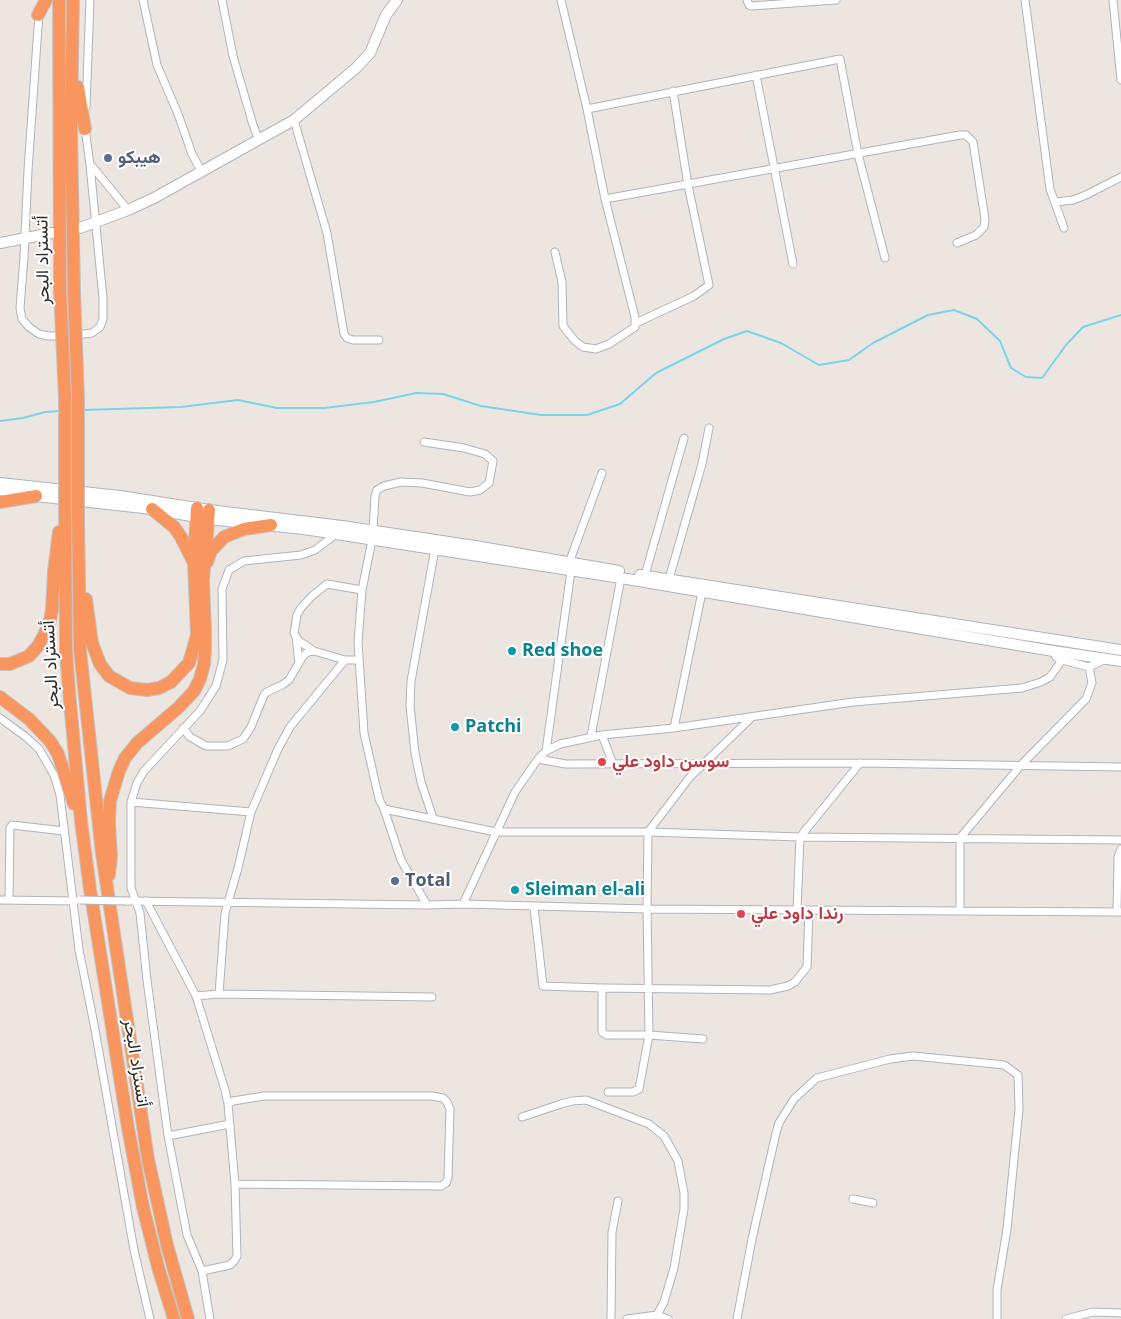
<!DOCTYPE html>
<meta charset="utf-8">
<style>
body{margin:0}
canvas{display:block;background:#ede6e0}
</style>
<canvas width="1121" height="1319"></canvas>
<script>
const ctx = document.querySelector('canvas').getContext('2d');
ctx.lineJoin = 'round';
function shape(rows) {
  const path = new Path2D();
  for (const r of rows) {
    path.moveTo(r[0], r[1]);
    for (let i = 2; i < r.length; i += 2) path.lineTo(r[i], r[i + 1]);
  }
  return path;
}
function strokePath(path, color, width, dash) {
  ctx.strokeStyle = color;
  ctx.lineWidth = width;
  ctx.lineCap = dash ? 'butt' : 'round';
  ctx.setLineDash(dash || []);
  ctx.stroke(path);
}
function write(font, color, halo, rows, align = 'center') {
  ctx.font = font + ' "Open Sans",Vazirmatn,sans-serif';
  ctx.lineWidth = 4;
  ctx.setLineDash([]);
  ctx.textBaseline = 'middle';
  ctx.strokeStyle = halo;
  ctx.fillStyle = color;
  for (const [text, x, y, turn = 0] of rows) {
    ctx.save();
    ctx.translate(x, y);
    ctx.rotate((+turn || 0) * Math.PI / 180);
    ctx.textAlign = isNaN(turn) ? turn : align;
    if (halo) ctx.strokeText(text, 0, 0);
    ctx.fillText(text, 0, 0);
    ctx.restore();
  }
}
strokePath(shape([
 [82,410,181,407,238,400,277,408,324,408,374,402,416,393,443,394,481,406,541,415,587,415,620,404,656,373,724,339,747,331,781,343,819,365,849,360,873,343,928,315,954,310,977,319,1000,341,1011,368,1026,377,1042,378,1066,345,1083,327,1121,315],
 [0,421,23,418,45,412,60,411]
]), '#77d5eb', 2);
const street = shape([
 [143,0,157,65,178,114,192,154,201,171],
 [222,0,233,56,253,125,259,140],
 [747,0,749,5,751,6,836,0],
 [1025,0,1050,189,1064,228],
 [1113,0,1121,80],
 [39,13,28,170,24,257,20,308,22,319,29,327,39,334,48,336,67,336,92,333,100,327,103,319,103,298,90,165,85,128],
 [756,75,793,264],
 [86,107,90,0],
 [587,109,840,59,858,154,885,258],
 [294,120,327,233,344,334,347,338,353,340,379,340],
 [91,165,128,210],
 [605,199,960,135,966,135,973,142,985,219,984,227,976,235,957,243],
 [1056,202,1073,200,1086,195,1121,177],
 [555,252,562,282,563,326,575,341,583,347,596,349,609,344,635,327,635,317,605,199,587,109,561,0],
 [636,323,694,296,709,285,688,185,673,91],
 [373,530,375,496,377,490,384,486,401,482,422,483,470,492,480,490,489,483,493,461,485,454,464,448,424,442],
 [372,540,362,590,358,642,364,733,379,799,384,809,401,860,427,905],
 [569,563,602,473],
 [645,575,684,438],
 [669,579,702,464,709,428],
 [296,637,299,663],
 [1053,651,1056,657,1062,660,1089,667,1106,659],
 [345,660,314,651,299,641,294,633,297,615,301,608,312,596,327,584,362,590],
 [0,718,26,737,39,749,54,775,60,795,79,950,94,1024,134,1250,150,1319],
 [183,728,190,737,206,746,228,746,243,739,251,727,264,695,267,692,282,685,289,680,303,656,308,652,314,651],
 [674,728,702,592],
 [602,735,613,764],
 [591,736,621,578],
 [546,751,571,571],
 [538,759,566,764,860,763,1121,767],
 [131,802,251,812],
 [384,809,496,832,648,832,800,837,1121,840],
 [433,818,421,782,415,753,410,706,411,681,435,549],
 [0,900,75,901],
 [9,900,10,828,12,825,64,831],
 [126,901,427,905,463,904,647,909,1121,912],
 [146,901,196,996,225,1090,228,1104,235,1184,237,1256,235,1260,230,1265,202,1271],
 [463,904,515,792,538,759,546,751,560,744,602,735,674,728,853,702,1022,688,1041,682,1050,677,1062,660],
 [534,907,543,986,602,988,770,990,788,986,795,982,807,967,809,910],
 [797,910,800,837,860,763],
 [960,911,960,838,1021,765,1086,699,1092,683,1089,667],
 [1117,912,1118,857,1121,849],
 [602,988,602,1032,606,1035,649,1035,647,909,648,832,690,777,751,718],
 [219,994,432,997],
 [196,996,219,994,225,913,238,868,251,812,278,749,290,727,345,660,359,660],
 [608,1092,633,1092,639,1089,649,1035,703,1039],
 [228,1104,233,1101,264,1096,432,1096,443,1098,447,1102,450,1109,448,1178,446,1183,441,1186,235,1184],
 [522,1117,561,1104,572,1101,586,1100,649,1124,664,1136,678,1161,684,1193,684,1209,674,1268,664,1302,657,1315],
 [168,1136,230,1124],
 [853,1199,873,1203],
 [210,1319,202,1271,187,1235,168,1136,147,980,140,913,131,888,131,802,137,783,144,771,200,711,216,686,223,660,222,589,229,570,244,561,301,555,315,550,336,534],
 [611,1319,612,1232,618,1201],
 [627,1319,657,1315,668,1319],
 [737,1319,752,1239,776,1133,779,1123,794,1099,817,1078,890,1059,913,1056,995,1064,1004,1065,1018,1075,1019,1109,1007,1229,997,1290,997,1319],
 [1066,1319,1093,1312,1121,1313]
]);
const secondary = shape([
 [80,228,128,210,154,198,294,120,356,68,370,53,386,15,397,0],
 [0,243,52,233],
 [0,483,120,496,209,510,342,526,475,546,619,571],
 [0,490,36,496,152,509,208,519,304,529,621,578,1053,651,1121,661],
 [640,575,1121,650]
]);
const highway = shape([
 [59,0,60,290],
 [73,0,71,128,74,291],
 [38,15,46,0],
 [78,87,85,129],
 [0,502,36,496],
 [65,509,66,651,69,691,81,821,90,889,128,1128,143,1207,158,1267,174,1319],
 [152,509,174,527,181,537,193,561],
 [78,513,80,650,102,854,148,1159,167,1245,188,1319],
 [207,562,211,551,224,537,244,529,271,525],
 [86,599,92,643,100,664,109,676,130,688,147,690,159,688,171,682,189,663,197,635,194,563,197,508],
 [0,664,10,664,29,656,38,646,44,635,49,625,52,610,54,571,59,532],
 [0,697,29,719,50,741,58,754,74,804],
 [109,875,111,857,109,822,110,801,119,771,125,758,137,743,178,708,194,691,200,679,204,664,205,651,205,629,203,580,209,510]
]);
strokePath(street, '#b0b3bc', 9);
strokePath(secondary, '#b0b3bc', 12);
strokePath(highway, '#c4c4c4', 14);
strokePath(street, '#fff', 7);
strokePath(secondary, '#fff', 10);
strokePath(highway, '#f9965f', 12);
const streetBridge = shape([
 [80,900,126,901]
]);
const highwayBridge = shape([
 [60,290,65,399,65,509],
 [74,291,78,399,78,513]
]);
strokePath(streetBridge, '#b0b3bc', 9, []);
strokePath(highwayBridge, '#c4c4c4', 14, []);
strokePath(streetBridge, '#fff', 7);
strokePath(highwayBridge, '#f9965f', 12);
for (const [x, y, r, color] of [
 [108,158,5,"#5c6f8a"],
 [512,651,5,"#0f9aa8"],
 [455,727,5,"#0f9aa8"],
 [602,762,5,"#e0444e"],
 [395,881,5,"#5c6f8a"],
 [515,890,5,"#0f9aa8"],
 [741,914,5,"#e0444e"]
]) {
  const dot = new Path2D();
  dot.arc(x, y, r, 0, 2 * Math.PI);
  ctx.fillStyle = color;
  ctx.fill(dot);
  strokePath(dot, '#fff', 2);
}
write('bold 18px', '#4e5e75', '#fff', [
 ["هيبكو",118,158],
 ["Total",405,881]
], 'left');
write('18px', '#2c2c2c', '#fff', [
 ["أتستراد البحر",43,260,-91],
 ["أتستراد البحر",51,665,-93],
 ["أتستراد البحر",136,1063,81]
]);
write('bold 18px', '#0d838f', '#fff', [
 ["Red shoe",522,651],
 ["Patchi",465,727],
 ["Sleiman el-ali",525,890]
], 'left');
write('bold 18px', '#be3a42', '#fff', [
 ["سوسن داود علي",612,762],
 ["رندا داود علي",751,914]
], 'left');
</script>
